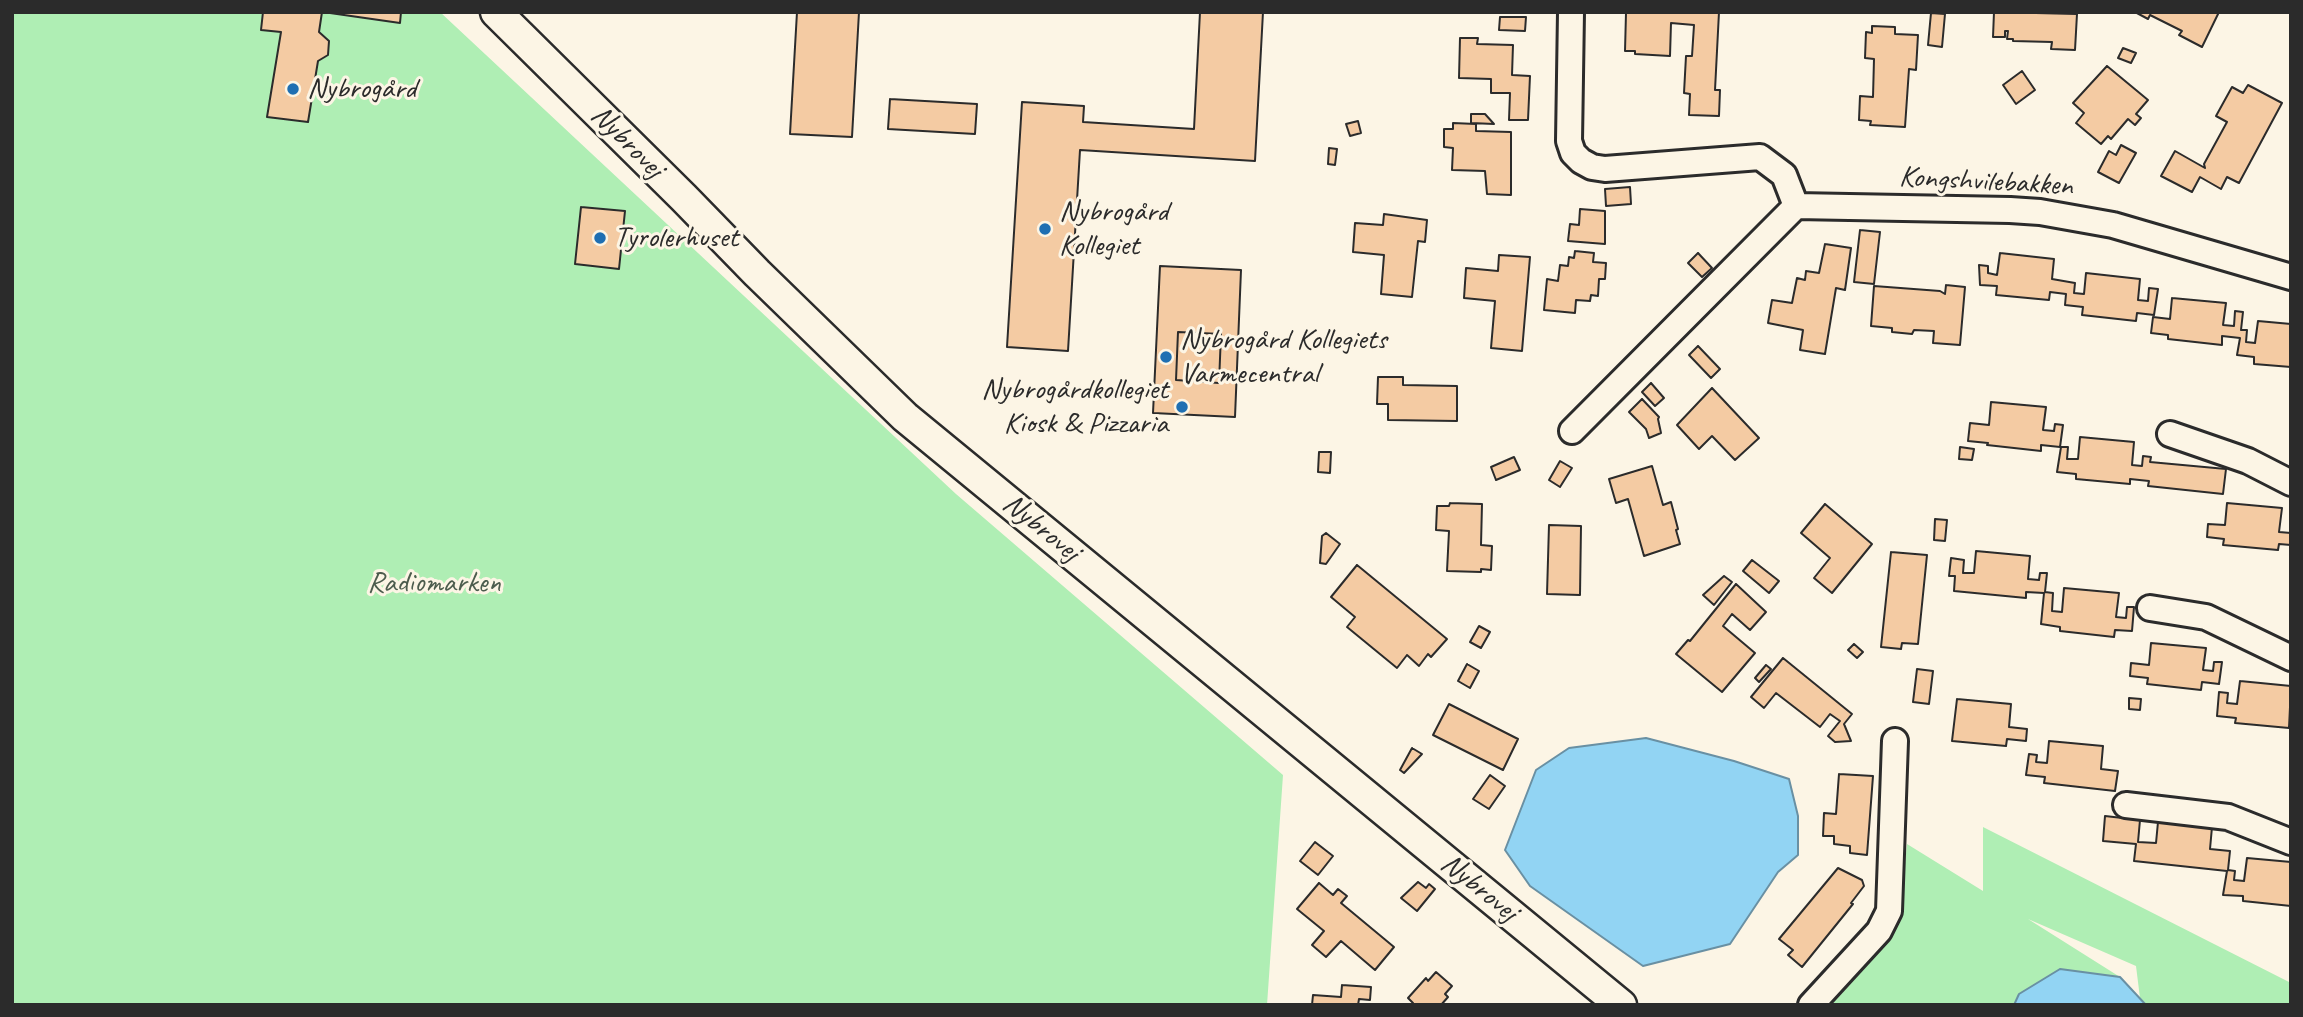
<!DOCTYPE html>
<meta charset="utf-8">
<style>
body{margin:0}
#map{position:relative;width:2303px;height:1017px;overflow:hidden;background:#fcf5e5;font-family:Caveat,sans-serif}
canvas{display:block}
.frame{position:absolute;inset:0;border:14px solid #2b2b2b;pointer-events:none}
</style>
<div id="map">
<canvas width="2303" height="1017"></canvas>
<div class="frame"></div>
</div>
<script>
const ctx = document.querySelector('canvas').getContext('2d');
ctx.lineJoin = 'round';
function fillPath(path, color) {
  ctx.fillStyle = color;
  ctx.fill(path, 'evenodd');
}
function shape(rows) {
  const path = new Path2D();
  for (const r of rows) {
    path.moveTo(r[0], r[1]);
    for (let i = 2; i < r.length; i += 2) path.lineTo(r[i], r[i + 1]);
  }
  return path;
}
function strokePath(path, color, width, dash) {
  ctx.strokeStyle = color;
  ctx.lineWidth = width;
  ctx.lineCap = dash ? 'butt' : 'round';
  ctx.setLineDash(dash || []);
  ctx.stroke(path);
}
function write(font, color, halo, rows, align = 'center') {
  ctx.font = font + ' Caveat,sans-serif';
  ctx.lineWidth = 6;
  ctx.setLineDash([]);
  ctx.textBaseline = 'middle';
  ctx.strokeStyle = halo;
  ctx.fillStyle = color;
  for (const [text, x, y, turn = 0] of rows) {
    ctx.save();
    ctx.translate(x, y);
    ctx.rotate((+turn || 0) * Math.PI / 180);
    ctx.textAlign = isNaN(turn) ? turn : align;
    if (halo) ctx.strokeText(text, 0, 0);
    ctx.fillText(text, 0, 0);
    ctx.restore();
  }
}
fillPath(shape([
 [12,12,440,12,956,494,1283,775,1267,1005,12,1005],
 [1983,827,2291,983,2291,1005,1831,1005,1892,937,1901,903,1907,844,1983,891],
 [2028,919,2136,966,2140,998,2120,977]
]), '#afeeb4');
const water = shape([
 [1646,738,1734,761,1789,779,1798,816,1798,855,1778,872,1730,944,1643,966,1530,886,1505,850,1536,770,1569,748,1646,738],
 [2060,969,2120,977,2146,1005,2014,1005,2019,994,2060,969]
]);
fillPath(water, '#92d4f3');
strokePath(water, '#6990a3', 2);
const building = shape([
 [263,12,322,12,319,32,329,41,328,55,318,61,308,122,267,117,281,32,261,30,263,12],
 [323,12,401,12,400,23,323,12],
 [797,12,859,12,852,137,790,134,797,12],
 [1200,12,1263,12,1255,161,1080,150,1068,351,1007,347,1022,102,1084,106,1083,122,1194,129,1200,12],
 [1637,12,1719,12,1715,90,1720,90,1719,116,1689,115,1690,94,1684,93,1686,56,1692,56,1694,25,1671,23,1670,56,1635,54,1635,51,1625,51,1626,13,1637,12],
 [1994,12,2077,14,2075,50,2051,49,2052,42,2013,41,2013,39,2007,39,2008,31,2005,31,2005,37,1993,37,1994,12],
 [2135,12,2219,12,2202,47,2179,35,2182,31,2150,15,2148,19,2135,12],
 [1931,13,1945,14,1942,47,1928,45,1931,13],
 [1500,17,1526,17,1525,31,1499,30,1500,17],
 [1872,26,1895,27,1895,34,1918,35,1916,70,1909,69,1905,127,1870,125,1871,121,1859,120,1860,96,1873,97,1874,59,1865,58,1866,32,1872,33,1872,26],
 [1460,38,1478,38,1477,44,1513,45,1512,75,1530,76,1528,120,1509,120,1510,93,1491,93,1491,79,1459,78,1460,38],
 [2123,48,2136,53,2131,63,2118,58,2123,48],
 [2107,66,2148,100,2136,114,2141,118,2135,125,2128,119,2111,139,2108,136,2101,144,2076,123,2084,113,2073,103,2107,66],
 [2022,71,2035,90,2016,104,2003,85,2022,71],
 [2248,85,2282,103,2239,183,2227,177,2221,189,2200,177,2192,192,2161,176,2175,151,2205,168,2204,164,2227,122,2216,116,2232,87,2243,93,2248,85],
 [890,99,977,104,975,134,888,129,890,99],
 [1471,114,1485,114,1494,124,1471,123,1471,114],
 [1358,121,1361,133,1350,136,1346,124,1358,121],
 [1453,123,1476,124,1476,131,1511,132,1511,195,1487,194,1485,171,1452,170,1453,148,1444,147,1444,129,1453,129,1453,123],
 [2121,145,2136,153,2119,183,2098,172,2109,151,2116,155,2121,145],
 [1329,148,1337,149,1335,165,1328,164,1329,148],
 [1630,187,1631,204,1606,206,1605,189,1630,187],
 [581,207,625,211,619,269,575,264,581,207],
 [1580,209,1605,211,1605,244,1568,241,1570,224,1579,225,1580,209],
 [1384,214,1427,220,1425,242,1418,241,1412,297,1381,294,1384,255,1353,252,1355,223,1383,225,1384,214],
 [1860,230,1880,232,1874,284,1854,282,1860,230],
 [1825,244,1851,248,1845,290,1836,288,1825,354,1800,350,1803,330,1768,323,1772,300,1792,303,1797,278,1805,280,1806,271,1819,273,1825,244],
 [1575,251,1594,253,1593,262,1606,263,1605,279,1599,279,1598,296,1591,295,1590,301,1576,300,1575,313,1544,310,1547,279,1558,281,1560,265,1568,266,1569,257,1574,258,1575,251],
 [1698,253,1712,268,1702,277,1688,263,1698,253],
 [2000,253,2054,259,2052,279,2075,283,2074,293,2084,294,2086,273,2140,279,2138,300,2148,301,2149,288,2158,289,2154,315,2137,313,2136,321,2082,315,2083,307,2065,305,2066,294,2050,292,2049,300,1996,295,1997,286,1980,285,1979,265,1988,266,1988,273,1997,275,2000,253],
 [1499,255,1530,257,1522,351,1491,348,1495,301,1464,298,1466,268,1498,271,1499,255],
 [1160,266,1241,270,1235,417,1153,413,1160,266],
 [1178,332,1221,334,1219,383,1176,380,1178,332],
 [1946,285,1965,287,1960,345,1933,343,1934,331,1914,330,1912,334,1892,332,1892,328,1871,326,1874,286,1940,291,1945,294,1946,285],
 [2172,298,2226,303,2223,325,2234,326,2235,311,2243,312,2241,330,2247,330,2246,342,2255,343,2258,321,2291,324,2291,367,2254,364,2254,357,2237,355,2240,338,2222,336,2222,345,2168,339,2168,335,2151,333,2153,317,2170,319,2172,298],
 [1178,332,1221,334,1219,383,1176,380,1178,332],
 [1698,346,1720,369,1711,378,1689,355,1698,346],
 [1378,377,1403,377,1403,385,1457,386,1457,421,1388,420,1388,404,1377,404,1378,377],
 [1651,383,1664,398,1655,406,1642,392,1651,383],
 [1712,388,1759,438,1735,460,1712,436,1699,449,1677,425,1712,388],
 [1642,399,1659,417,1658,419,1661,433,1649,438,1646,429,1629,412,1642,399],
 [1991,402,2046,407,2043,430,2054,431,2055,424,2063,425,2060,447,2041,445,2041,451,1987,445,1988,443,1968,441,1970,423,1989,425,1991,402],
 [2080,437,2134,442,2132,465,2142,466,2143,456,2151,457,2150,462,2226,469,2223,494,2148,486,2149,481,2130,479,2130,484,2076,479,2076,474,2057,472,2061,447,2068,447,2067,459,2078,459,2080,437],
 [1960,447,1974,449,1972,460,1959,459,1960,447],
 [1319,452,1331,452,1330,473,1318,472,1319,452],
 [1514,457,1520,470,1496,480,1491,467,1514,457],
 [1560,461,1572,468,1560,487,1549,480,1560,461],
 [1652,466,1663,505,1671,502,1678,529,1676,530,1680,544,1644,556,1628,499,1616,503,1609,479,1652,466],
 [1450,503,1482,504,1481,545,1492,546,1491,570,1481,569,1481,572,1447,571,1449,531,1436,530,1437,506,1449,506,1450,503],
 [2227,503,2282,508,2279,532,2291,533,2291,545,2279,544,2278,550,2223,545,2224,539,2207,537,2208,524,2225,525,2227,503],
 [1825,504,1872,544,1832,593,1814,578,1830,558,1801,533,1825,504],
 [1935,519,1947,520,1945,541,1934,540,1935,519],
 [1549,525,1581,526,1580,595,1547,594,1549,525],
 [1326,533,1340,544,1326,564,1320,563,1322,536,1326,533],
 [1976,551,2030,556,2028,579,2039,580,2040,573,2047,573,2045,592,2053,593,2052,611,2062,612,2064,588,2119,593,2116,617,2126,618,2127,607,2134,607,2132,631,2115,630,2114,637,2060,631,2060,627,2041,624,2044,593,2026,592,2026,598,1954,591,1955,576,1949,576,1951,558,1964,560,1963,573,1974,573,1976,551],
 [1891,552,1927,555,1918,644,1902,643,1901,649,1881,647,1891,552],
 [1752,560,1779,581,1769,593,1743,571,1752,560],
 [1357,565,1447,639,1431,657,1428,654,1419,666,1407,655,1397,668,1347,627,1355,617,1331,597,1357,565],
 [1724,576,1732,582,1714,605,1703,595,1724,576],
 [1736,584,1766,612,1750,630,1732,614,1723,626,1755,653,1722,692,1676,654,1688,640,1690,641,1736,584],
 [1479,626,1490,632,1481,648,1470,642,1479,626],
 [2151,643,2206,648,2203,670,2213,671,2214,662,2222,662,2219,684,2202,682,2201,690,2147,684,2148,678,2130,676,2131,663,2149,665,2151,643],
 [1854,644,1863,652,1857,658,1848,650,1854,644],
 [1783,658,1852,714,1844,724,1851,741,1835,742,1828,736,1840,721,1830,714,1820,727,1776,693,1764,708,1751,697,1783,658],
 [1467,664,1479,671,1470,688,1458,681,1467,664],
 [1766,665,1771,669,1759,682,1755,678,1766,665],
 [1917,669,1933,671,1929,704,1913,702,1917,669],
 [2240,681,2291,686,2289,728,2235,723,2236,718,2217,716,2219,692,2228,693,2227,703,2237,704,2240,681],
 [2129,698,2141,699,2140,710,2129,709,2129,698],
 [1957,699,2011,704,2009,727,2027,729,2026,741,2007,739,2006,746,1952,741,1957,699],
 [1449,704,1518,739,1503,770,1433,735,1449,704],
 [2049,741,2103,746,2101,769,2118,771,2115,791,2044,783,2045,777,2026,775,2029,754,2037,755,2036,762,2047,763,2049,741],
 [1412,748,1422,754,1404,773,1400,770,1412,748],
 [1839,774,1873,776,1867,855,1850,853,1850,846,1834,844,1834,836,1823,836,1824,813,1836,814,1839,774],
 [1490,775,1505,786,1489,809,1473,799,1490,775],
 [2105,816,2140,820,2138,842,2156,843,2158,822,2212,827,2210,849,2230,851,2228,870,2235,871,2234,880,2244,881,2247,858,2291,862,2291,906,2243,901,2243,896,2223,895,2227,871,2134,861,2136,844,2103,841,2105,816],
 [1315,842,1333,856,1318,875,1300,861,1315,842],
 [1838,868,1862,880,1864,886,1851,903,1853,904,1802,967,1788,955,1793,950,1779,939,1838,868],
 [1418,882,1426,888,1429,884,1435,889,1417,911,1401,898,1418,882],
 [1319,883,1333,895,1338,889,1347,896,1341,903,1394,947,1375,970,1341,941,1326,957,1312,945,1324,931,1297,909,1319,883],
 [1436,972,1452,986,1445,994,1448,997,1441,1005,1411,1005,1413,1003,1408,998,1426,978,1428,981,1436,972],
 [1342,985,1371,987,1370,1000,1359,999,1358,1005,1312,1005,1313,995,1341,997,1342,985]
]);
fillPath(building, '#f4cba3');
strokePath(building, '#2b2b2b', 2);
const minor = shape([
 [1571,12,1569,141,1573,153,1581,161,1592,167,1605,169,1760,157,1784,175,1796,206],
 [1572,431,1796,206,2010,210,2040,212,2113,225,2291,277],
 [2170,434,2248,461,2291,483],
 [2150,608,2206,617,2291,658],
 [2126,805,2228,817,2291,842],
 [1811,1005,1879,931,1889,911,1895,741]
]);
const tertiary = shape([
 [496,12,684,198,757,273,905,417,1621,1005]
]);
strokePath(minor, '#2b2b2b', 30);
strokePath(tertiary, '#2b2b2b', 35);
strokePath(minor, '#fcf5e5', 24);
strokePath(tertiary, '#fcf5e5', 30);
for (const [x, y, r, color] of [
 [293,89,7,"#1f6fb2"],
 [1045,229,7,"#1f6fb2"],
 [600,238,7,"#1f6fb2"],
 [1166,357,7,"#1f6fb2"],
 [1182,407,7,"#1f6fb2"]
]) {
  const dot = new Path2D();
  dot.arc(x, y, r, 0, 2 * Math.PI);
  ctx.fillStyle = color;
  ctx.fill(dot);
  strokePath(dot, '#fcf5e5', 2.5);
}
write('30px', '#2b2b2b', '#fcf5e5', [
 ["Nybrogård",307,89],
 ["Nybrogård",1059,212],
 ["Kollegiet",1059,246],
 ["Tyrolerhuset",614,238],
 ["Nybrogård Kollegiets",1180,340],
 ["Varmecentral",1180,374],
 ["Nybrogårdkollegiet",1168,390,"right"],
 ["Kiosk & Pizzaria",1168,424,"right"]
], 'left');
write('30px', '#2b2b2b', '#fcf5e5', [
 ["Nybrovej",627,142,45],
 ["Kongshvilebakken",1986,182,3],
 ["Nybrovej",1041,528,39],
 ["Nybrovej",1479,888,39]
]);
write('30px', '#4c5c4d', '#fcf5e5', [
 ["Radiomarken",434,583]
]);
</script>
